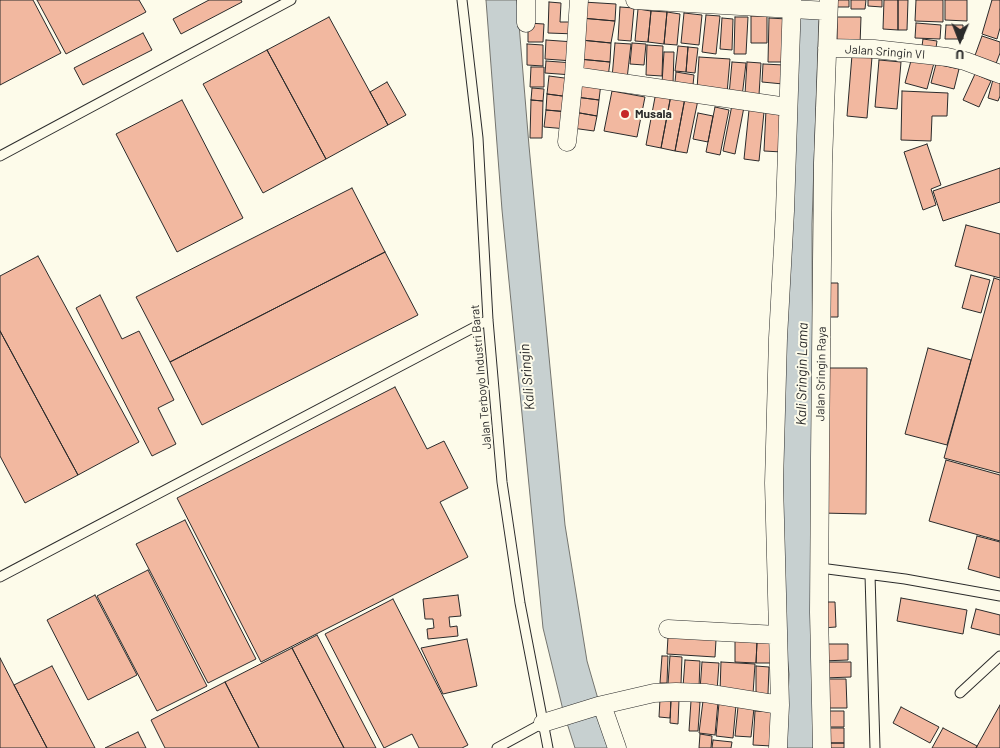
<!DOCTYPE html>
<style>
body{margin:0}
#map{position:relative;width:1000px;height:748px;overflow:hidden;background:#fdfbea;font-family:Barlow,sans-serif}
canvas{display:block}
.north{position:absolute;left:935px;top:15px;width:50px;height:50px;-webkit-text-stroke:4px #fdfbea;paint-order:stroke;rotate:181deg;font-size:14px;font-weight:700;line-height:20px;text-align:center;color:#2b2b2b}
.north::after{content:'';display:block;margin:auto;width:18px;height:22px;background:#2b2b2b;clip-path:polygon(50% 0,100% 100%,50% 72%,0 100%)}
</style>
<div id="map">
<canvas width="1000" height="748"></canvas>
<div class="north">U</div>
</div>
<script>
const ctx = document.querySelector('canvas').getContext('2d');
ctx.lineJoin = 'round';
function fillPath(path, color) {
  ctx.fillStyle = color;
  ctx.fill(path, 'evenodd');
}
function shape(rows) {
  const path = new Path2D();
  for (const r of rows) {
    path.moveTo(r[0], r[1]);
    for (let i = 2; i < r.length; i += 2) path.lineTo(r[i], r[i + 1]);
  }
  return path;
}
function strokePath(path, color, width, dash) {
  ctx.strokeStyle = color;
  ctx.lineWidth = width;
  ctx.lineCap = dash ? 'butt' : 'round';
  ctx.setLineDash(dash || []);
  ctx.stroke(path);
}
function write(font, color, halo, rows, align = 'center') {
  ctx.font = font + ' Barlow,sans-serif';
  ctx.lineWidth = 4;
  ctx.setLineDash([]);
  ctx.textBaseline = 'middle';
  ctx.strokeStyle = halo;
  ctx.fillStyle = color;
  for (const [text, x, y, turn = 0] of rows) {
    ctx.save();
    ctx.translate(x, y);
    ctx.rotate((+turn || 0) * Math.PI / 180);
    ctx.textAlign = isNaN(turn) ? turn : align;
    if (halo) ctx.strokeText(text, 0, 0);
    ctx.fillText(text, 0, 0);
    ctx.restore();
  }
}
const water = shape([
 [486,0,517,0,529,146,565,525,587,661,598,699,563,710,543,628,502,210,486,0],
 [797,17,819,17,812,224,814,748,786,748,789,674,782,610,780,414,797,17],
 [601,711,612,748,575,748,566,720,601,711]
]);
fillPath(water, '#c7d0d0');
strokePath(water, '#74746e', 1);
const building = shape([
 [0,0,33,0,61,53,0,85,0,0],
 [37,0,139,0,146,12,66,54,37,0],
 [209,0,241,0,242,2,181,34,173,19,209,0],
 [835,0,849,0,849,7,835,7,835,0],
 [851,0,866,0,865,9,851,9,851,0],
 [868,0,882,0,882,7,868,6,868,0],
 [884,0,898,0,898,30,883,29,884,0],
 [898,0,908,0,907,30,898,30,898,0],
 [916,0,943,0,943,22,915,21,916,0],
 [945,0,967,0,967,21,945,20,945,0],
 [992,0,1000,0,1000,28,997,39,982,34,992,0],
 [549,2,561,3,560,22,577,22,576,34,548,33,549,2],
 [583,2,616,4,615,21,581,18,583,2],
 [620,7,634,8,631,41,618,40,620,7],
 [638,9,651,11,648,42,635,41,638,9],
 [651,11,667,12,664,44,648,42,651,11],
 [667,12,680,14,677,45,664,44,667,12],
 [684,13,702,15,699,45,681,43,684,13],
 [706,15,720,16,716,54,702,52,706,15],
 [751,16,767,16,767,43,751,43,751,16],
 [329,17,388,125,326,159,267,50,329,17],
 [735,17,748,17,746,54,734,54,735,17],
 [837,17,861,17,860,45,837,45,837,17],
 [581,18,615,21,611,43,581,40,581,18],
 [722,18,733,19,732,50,720,49,722,18],
 [769,18,787,19,786,62,768,62,769,18],
 [528,23,544,24,543,42,528,42,528,23],
 [916,23,941,25,940,39,915,38,916,23],
 [946,25,963,25,963,39,945,39,946,25],
 [143,33,152,50,83,85,74,68,143,33],
 [982,36,1000,42,1000,53,994,69,973,61,982,36],
 [923,39,937,41,936,48,922,46,923,39],
 [546,40,574,42,573,61,545,59,546,40],
 [581,40,611,43,610,62,579,59,581,40],
 [615,43,631,44,627,79,612,78,615,43],
 [632,43,646,44,644,65,630,64,632,43],
 [527,44,543,45,543,66,527,65,527,44],
 [647,45,663,46,662,76,646,75,647,45],
 [678,46,688,47,686,72,675,71,678,46],
 [688,47,698,48,695,73,686,72,688,47],
 [267,50,326,159,263,193,203,84,267,50],
 [664,52,674,52,673,84,662,83,664,52],
 [852,55,872,57,867,118,847,116,852,55],
 [699,57,730,59,727,93,697,90,699,57],
 [912,57,934,63,927,89,905,83,912,57],
 [579,59,610,62,608,77,578,75,579,59],
 [879,60,901,62,897,109,875,107,879,60],
 [546,61,573,63,572,75,545,73,546,61],
 [732,62,746,63,742,97,729,95,732,62],
 [747,62,761,63,759,95,745,94,747,62],
 [763,64,784,65,783,84,762,82,763,64],
 [936,64,959,69,954,89,931,83,936,64],
 [531,67,544,67,544,87,530,87,531,67],
 [676,72,694,75,693,85,675,82,676,72],
 [975,74,991,81,979,107,963,100,975,74],
 [549,76,572,79,570,97,547,94,549,76],
 [994,76,1000,77,1000,96,998,101,988,98,994,76],
 [579,80,601,83,599,100,576,97,579,80],
 [387,82,406,115,388,125,370,92,387,82],
 [532,88,544,89,543,101,531,100,532,88],
 [612,91,645,97,637,137,604,131,612,91],
 [902,91,948,93,947,116,932,116,931,141,901,140,902,91],
 [656,92,671,95,661,148,646,145,656,92],
 [547,94,570,97,569,112,546,110,547,94],
 [671,95,685,98,675,151,661,148,671,95],
 [576,97,599,100,597,116,574,112,576,97],
 [685,98,698,100,687,153,675,151,685,98],
 [182,100,243,218,177,252,116,134,182,100],
 [531,100,543,101,542,138,530,138,531,100],
 [732,105,744,107,735,154,723,151,732,105],
 [715,107,729,110,720,155,706,152,715,107],
 [546,110,569,112,567,129,544,127,546,110],
 [749,110,764,112,759,161,744,159,749,110],
 [766,110,785,111,782,152,764,151,766,110],
 [574,112,597,116,594,131,572,128,574,112],
 [698,113,713,116,708,142,693,139,698,113],
 [927,144,941,185,931,189,936,205,923,210,904,152,927,144],
 [1000,168,1000,202,943,221,933,191,1000,168],
 [352,188,385,252,170,362,136,297,352,188],
 [966,225,1000,234,1000,278,955,266,966,225],
 [385,252,418,315,202,425,170,362,385,252],
 [38,256,139,442,78,475,0,331,0,276,38,256],
 [971,275,990,280,981,313,962,308,971,275],
 [994,278,1000,280,1000,473,944,458,994,278],
 [823,283,838,283,838,317,824,317,823,283],
 [100,295,122,339,139,331,174,400,158,408,176,444,152,456,76,308,100,295],
 [0,331,78,475,25,503,0,456,0,331],
 [928,348,971,360,947,445,905,434,928,348],
 [822,368,867,368,866,514,821,513,822,368],
 [395,387,427,449,444,441,468,488,440,502,468,557,261,662,177,498,395,387],
 [946,460,1000,475,1000,541,929,521,946,460],
 [185,520,256,659,208,683,136,544,185,520],
 [977,536,1000,542,1000,578,968,569,977,536],
 [148,570,207,686,157,711,97,596,148,570],
 [95,595,137,675,88,700,47,620,95,595],
 [458,595,461,616,449,617,450,627,457,626,458,636,428,639,427,629,434,628,433,619,425,619,423,599,458,595],
 [901,598,967,610,963,634,897,621,901,598],
 [393,599,468,745,462,748,419,748,412,734,384,748,325,634,393,599],
 [821,602,835,602,836,627,822,628,821,602],
 [976,609,1000,615,1000,635,971,628,976,609],
 [317,635,376,748,344,748,292,648,317,635],
 [668,637,716,640,715,657,667,654,668,637],
 [467,639,477,686,443,694,421,648,467,639],
 [735,641,757,642,756,663,735,662,735,641],
 [757,642,775,643,774,663,756,663,757,642],
 [822,644,848,644,848,660,822,661,822,644],
 [292,648,344,748,259,748,225,682,292,648],
 [662,656,668,656,667,683,660,683,662,656],
 [670,656,682,657,681,684,668,684,670,656],
 [0,658,14,685,47,748,0,748,0,658],
 [685,660,700,661,699,688,683,687,685,660],
 [702,662,719,663,717,691,700,690,702,662],
 [721,662,755,664,753,694,720,692,721,662],
 [824,662,851,662,851,677,824,678,824,662],
 [52,666,95,748,47,748,14,685,52,666],
 [756,666,769,667,768,694,756,693,756,666],
 [827,679,846,679,847,708,827,708,827,679],
 [225,682,259,748,165,748,151,720,225,682],
 [660,699,671,700,670,718,659,717,660,699],
 [671,699,679,700,678,724,670,723,671,699],
 [691,701,700,702,698,731,689,731,691,701],
 [703,701,718,702,715,735,699,733,703,701],
 [719,703,736,705,733,738,716,736,719,703],
 [1000,705,1000,748,976,748,1000,705],
 [738,707,754,708,751,737,735,736,738,707],
 [901,707,939,727,930,743,893,723,901,707],
 [755,711,773,712,772,746,753,745,755,711],
 [826,711,844,711,844,727,826,727,826,711],
 [822,728,844,728,844,743,822,743,822,728],
 [943,728,977,746,976,748,932,748,943,728],
 [138,732,146,748,105,748,138,732],
 [700,734,712,736,711,748,699,748,700,734],
 [713,740,732,742,731,748,712,748,713,740],
 [822,743,844,743,844,748,823,748,822,743]
]);
fillPath(building, '#f2b8a0');
strokePath(building, '#2b2b2b', 1);
const service = shape([
 [462,0,478,138,488,320,502,482,520,603,548,748],
 [0,156,291,0],
 [820,568,905,579,1000,596],
 [870,575,875,748],
 [0,577,488,320],
 [960,693,1000,656],
 [497,748,543,723]
]);
const minor = shape([
 [526,0,526,23],
 [635,0,828,11],
 [827,48,874,49,947,57,965,61,1000,74],
 [574,76,787,107],
 [567,142,574,76,579,0],
 [668,629,777,635],
 [602,705,617,748],
 [543,723,598,706,654,693,676,692,705,693,780,705],
 [778,748,780,705,774,483,778,338,785,211,792,0],
 [822,748,819,612,820,457,823,163,829,0]
]);
strokePath(service, '#2b2b2b', 11);
strokePath(minor, '#2b2b2b', 19);
strokePath(service, '#fdfbea', 9);
strokePath(minor, '#fdfbea', 18);
for (const [x, y, r, color] of [
 [625,114,5,"#c62828"]
]) {
  const dot = new Path2D();
  dot.arc(x, y, r, 0, 2 * Math.PI);
  ctx.fillStyle = color;
  ctx.fill(dot);
  strokePath(dot, '#fdfbea', 2);
}
write('12px', '#2b2b2b', '#fdfbea', [
 ["Jalan Sringin VI",885,52,4],
 ["Jalan Sringin Raya",821,374,-89],
 ["Jalan Terboyo Industri Barat",481,377,-95]
]);
write('bold 12px', '#2b2b2b', '#fdfbea', [
 ["Musala",635,114]
], 'left');
write('italic 14px', '#2b2b2b', '#fdfbea', [
 ["Kali Sringin Lama",802,374,-89],
 ["Kali Sringin",527,377,-95]
]);
</script>
